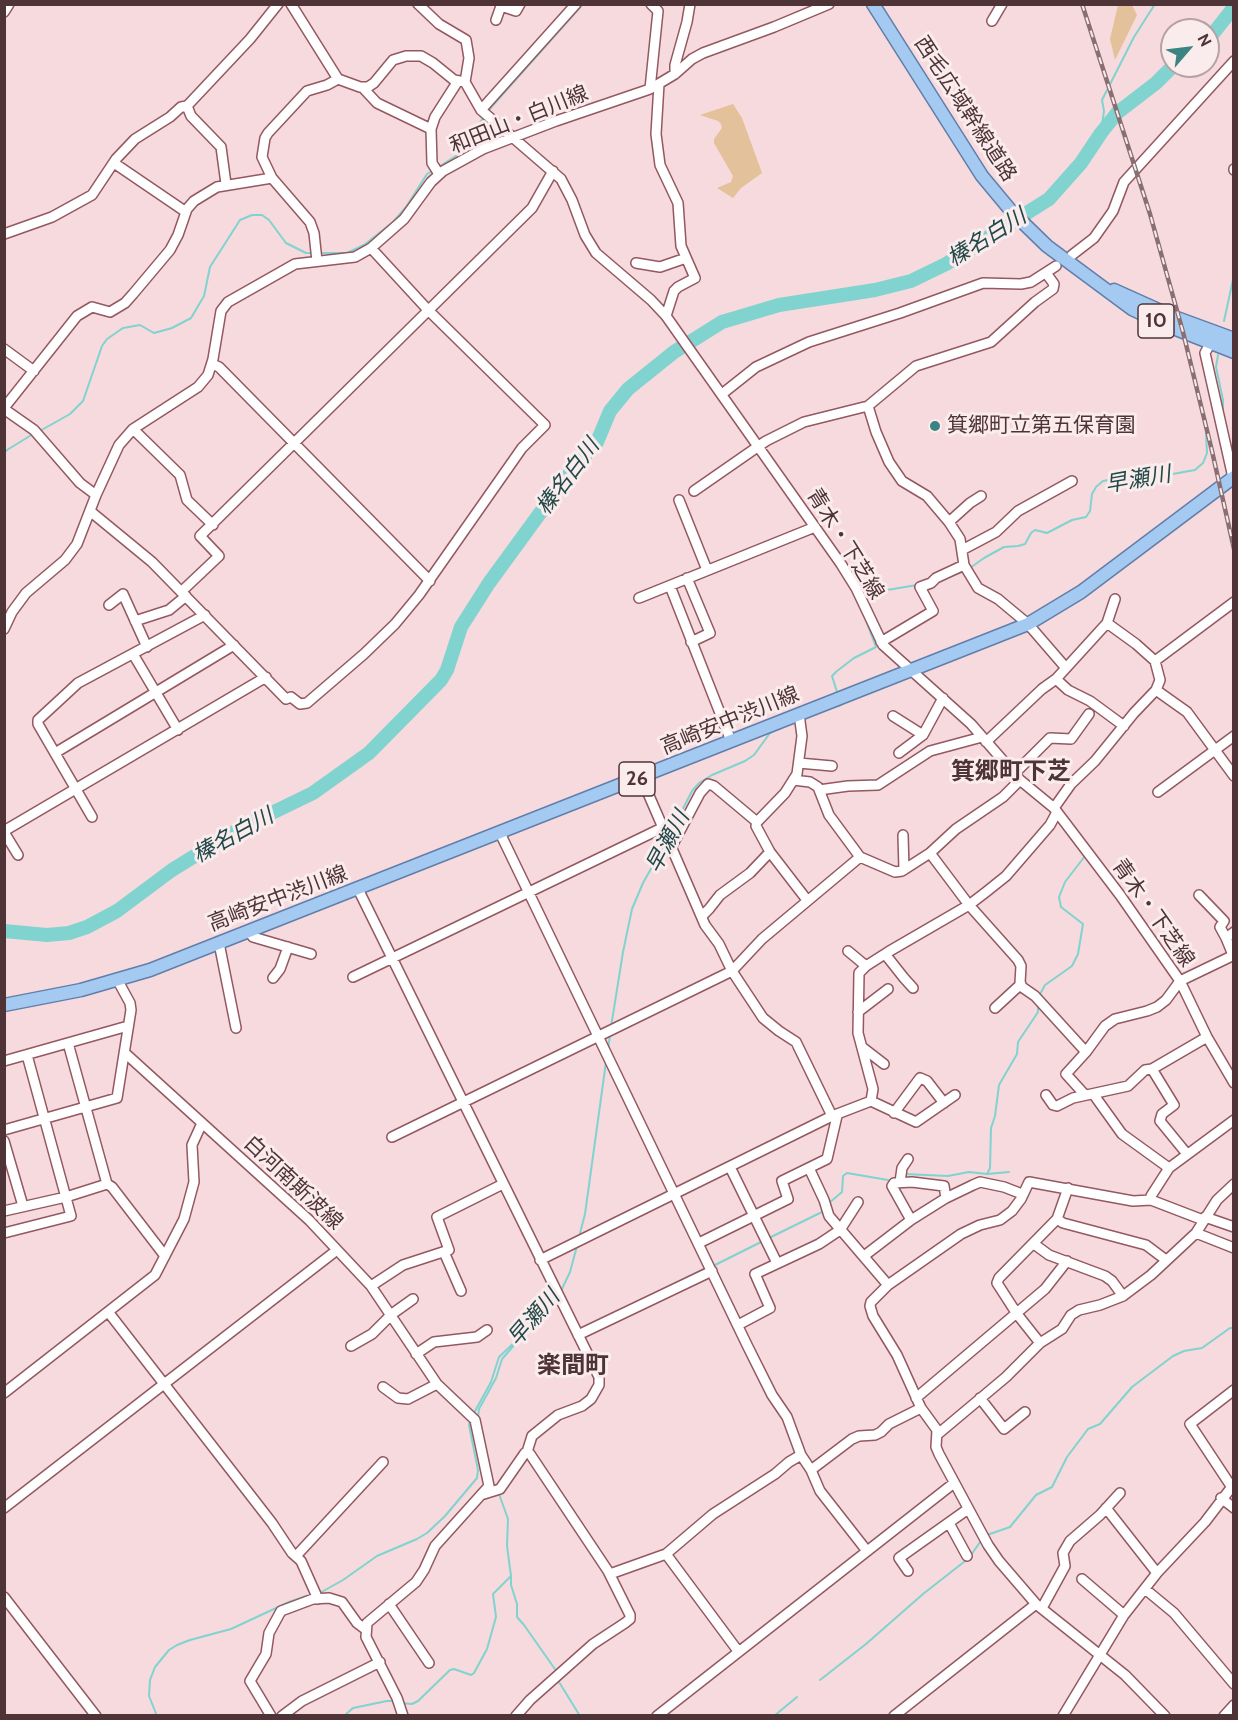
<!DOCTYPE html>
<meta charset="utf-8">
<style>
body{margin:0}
#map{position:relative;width:1238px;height:1720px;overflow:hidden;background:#f6dadd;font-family:Cabin,sans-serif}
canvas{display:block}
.frame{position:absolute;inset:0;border:6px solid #4f3437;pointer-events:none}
.north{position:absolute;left:1160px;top:18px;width:60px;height:60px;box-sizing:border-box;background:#faebed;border:2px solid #b6a2a4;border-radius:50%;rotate:62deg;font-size:16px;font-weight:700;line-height:24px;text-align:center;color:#4f3437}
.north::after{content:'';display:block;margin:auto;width:21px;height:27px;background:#3c8481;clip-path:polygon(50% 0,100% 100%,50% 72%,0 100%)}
</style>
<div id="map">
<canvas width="1238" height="1720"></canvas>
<div class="frame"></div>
<div class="north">N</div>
</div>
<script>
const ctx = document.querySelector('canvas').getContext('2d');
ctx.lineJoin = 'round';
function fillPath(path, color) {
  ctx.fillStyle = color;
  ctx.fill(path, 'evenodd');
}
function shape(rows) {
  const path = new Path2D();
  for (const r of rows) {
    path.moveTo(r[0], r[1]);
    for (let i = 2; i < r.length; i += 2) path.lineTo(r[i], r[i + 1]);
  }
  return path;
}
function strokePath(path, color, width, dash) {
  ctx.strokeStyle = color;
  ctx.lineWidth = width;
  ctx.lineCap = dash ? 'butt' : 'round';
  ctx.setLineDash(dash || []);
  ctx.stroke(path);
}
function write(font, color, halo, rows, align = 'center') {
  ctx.font = font + ' Cabin,"Noto Sans JP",sans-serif';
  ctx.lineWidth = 6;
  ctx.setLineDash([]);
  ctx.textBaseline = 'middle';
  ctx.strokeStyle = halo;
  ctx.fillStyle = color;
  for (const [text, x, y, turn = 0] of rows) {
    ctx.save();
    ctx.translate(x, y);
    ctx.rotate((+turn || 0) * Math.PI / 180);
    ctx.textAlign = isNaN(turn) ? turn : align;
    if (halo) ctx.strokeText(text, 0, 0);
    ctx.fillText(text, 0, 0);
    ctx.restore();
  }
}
fillPath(shape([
 [1118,5,1132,5,1137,15,1115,60,1110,39],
 [733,104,742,118,762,173,741,188,733,198,717,188,731,182,733,176,714,143,714,139,722,128,721,124,718,121,700,115]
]), '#e3c19a');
strokePath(shape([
 [488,111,583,4],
 [1101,133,1104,111,1102,100,1134,37,1155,4],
 [437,168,459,154,483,118],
 [318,253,347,253,364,245,393,222,406,207,427,174,432,171],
 [1224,321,1234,275],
 [1218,355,1216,367,1223,400,1223,411],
 [38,432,70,414,83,401,102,346,107,339,123,328,140,325,154,333,172,328,191,318,204,296,210,267,240,220,252,215,262,215,269,220,286,243,306,253,312,253],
 [4,453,7,450,33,434],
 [970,568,984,558,1004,547,1018,546,1025,544,1031,533,1035,530,1047,533,1072,520,1086,517,1090,511,1092,494,1096,487,1103,481,1115,479,1128,482,1195,470,1203,463,1207,453,1206,434],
 [946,578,965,571],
 [866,590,887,590,917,585],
 [854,594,862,611],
 [837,692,832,676,837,671,854,658,876,647,865,618],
 [820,712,841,705,842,702],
 [670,834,692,791,699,783,712,775,745,761,754,755,770,733,780,728],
 [1039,996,1045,985,1072,966,1078,954,1083,924,1061,907,1059,897,1065,882,1085,856],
 [611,1027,623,952,632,909,643,883,666,842],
 [608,1050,610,1035],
 [904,1174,948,1176,969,1172,987,1174,1009,1172],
 [987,1174,990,1168,991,1128,995,1116,999,1085,1017,1054,1018,1042,1038,1012,1038,1005],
 [829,1203,842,1192,843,1176,847,1173,888,1180],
 [579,1237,585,1214,606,1062],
 [769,1238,824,1211],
 [715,1265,763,1241],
 [561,1291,570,1272,577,1246],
 [627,1307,704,1269],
 [586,1408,592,1405,602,1390],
 [474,1413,491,1382,499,1357,538,1320,556,1298],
 [478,1417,479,1409,496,1378,502,1359,515,1344,513,1342],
 [987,1535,1010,1527,1036,1495,1052,1487,1067,1457,1088,1429,1100,1424,1132,1387,1173,1356,1184,1351,1202,1348,1230,1328,1234,1328],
 [511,1576,511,1585,517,1604,517,1617,524,1625,557,1672],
 [318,1594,343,1580,377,1556,417,1539,427,1533,445,1516,477,1478,478,1470,469,1425,470,1421],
 [820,1680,866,1644,923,1594,969,1558,980,1542],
 [559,1682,580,1716],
 [400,1703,412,1704,418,1701,450,1670,454,1669,471,1675,474,1673,487,1649,496,1617,493,1594,511,1576,507,1546,508,1519,499,1494],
 [157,1716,149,1696,150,1680,155,1667,169,1650,177,1645,190,1640,231,1629,289,1602,312,1594],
 [344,1716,353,1708,387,1701,395,1701],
 [774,1716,797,1697]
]), '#80d3cf', 2);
strokePath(shape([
 [1208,40,1234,7],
 [4,931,47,935,69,933,87,927,117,911,172,870,206,849,243,827,313,793,369,753,441,680,447,670,461,627,489,583,562,483,597,442,610,411,628,389,674,352,722,322,779,305,875,290,911,281,946,264,1049,199,1081,163,1101,133,1117,113,1156,83,1173,66]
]), '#80d3cf', 14);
const minor = shape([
 [291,4,338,79],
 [418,4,439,24,466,40,469,58,465,82,481,110,561,179,572,200,585,235,596,253,651,300,666,316,841,564,856,588,883,645,971,724,1020,780,1054,808,1120,895,1180,981,1207,1037,1234,1083],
 [4,12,9,4],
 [496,20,501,6,516,11,520,4],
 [992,21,1002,4],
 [675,74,675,65,687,22,690,4],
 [659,84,656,134,660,165,678,203,681,246,695,278,678,287,674,291,666,316],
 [363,88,377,103,431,129,432,163,439,174],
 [650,89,658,11,651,4],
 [481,110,576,4],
 [431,129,435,117,458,81],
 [114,163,186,212],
 [1234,169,1234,170],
 [226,184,221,147,191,116,187,106,250,39,278,4],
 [4,234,52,217,92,195,116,159,135,139,170,117,181,107,187,106],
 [1072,255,1094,238,1113,211,1124,182,1234,61],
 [317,261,314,233,310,222,272,178,262,157,265,138,268,133,307,91,327,85,338,79,360,87,368,87,374,83,393,60,406,56,421,56,433,63,454,80,465,82],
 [636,263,660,267,686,258],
 [1211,342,1205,353,1234,482],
 [4,349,34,371],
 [212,364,219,367,430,581],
 [722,394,756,367,809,342,900,313,983,283,1021,284,1031,282,1056,266],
 [868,406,876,432,889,462,902,481,927,496,949,522,960,539,964,565,978,588,998,599,1028,624,1066,668],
 [4,408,77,316,92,307,110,312,125,303,133,294,170,250,178,235,187,209,194,201,217,187,272,178],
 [4,409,34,430,80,483,96,495],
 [133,429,180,475,187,500,213,525],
 [694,491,766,441,804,422,868,406,916,366,991,342,1035,302,1053,289,1054,284,1046,273],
 [679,500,707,570],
 [90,511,152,562,286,699,291,697,300,704,307,703,364,654,395,624,419,595,522,448,545,425,428,310,371,248],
 [949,522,970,503,981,496],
 [962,550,996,532,1018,511,1072,481],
 [687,578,710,633,691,642],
 [670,586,731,741],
 [182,591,219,556,200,536,532,208,553,171],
 [639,598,815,527],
 [109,605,123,594,147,647],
 [135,621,169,610,186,596],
 [1107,623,1136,644,1155,661],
 [4,629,12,612,26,593,65,560,77,544,96,495,119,445,133,429,198,387,208,375,213,359,221,311,228,302,295,264,355,257,371,248,404,219,431,182,443,171,483,149,556,121,650,89,675,74,692,59,703,53,774,27,829,4],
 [881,642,933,611,920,587,931,583,936,578,964,565],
 [133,654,178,730],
 [1056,679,1068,690,1090,701,1124,726],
 [1156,690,1187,712,1234,776],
 [799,714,802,736,797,774,785,793,757,822,756,826,770,852,807,900],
 [893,716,923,735,943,698],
 [986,742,1042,689,1056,679,1107,623,1115,599],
 [55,753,234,645],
 [899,753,923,735],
 [799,763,832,766],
 [1015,773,1050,738,1071,739,1089,714],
 [641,777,705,925,719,944,732,971,763,1018,779,1031,796,1042,832,1116],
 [793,780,810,782,818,787,829,815,860,857,895,872,902,871,930,853,956,829,1003,797,1020,780],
 [819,790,848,786,878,785,930,751,982,737],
 [1158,792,1234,736],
 [1054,808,1071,784,1095,761,1134,713,1156,690,1160,680,1155,661,1234,602],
 [92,817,38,724,38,720,78,683,205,615],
 [4,831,266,677],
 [4,832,18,855],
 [500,833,747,1345,772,1395,787,1417,801,1455,811,1470,820,1491,867,1551],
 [903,835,904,870],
 [672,846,700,793,708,784,714,786,757,822],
 [930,853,969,905,1018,960,1021,966,1020,983,1022,987,1035,996,1086,1052],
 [358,889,599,1377,599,1385,591,1399,582,1406,558,1415,532,1436,527,1452],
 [1199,895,1224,921,1220,927,1226,938],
 [702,916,709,909,720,895,750,873,770,852],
 [249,932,253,937,311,954],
 [219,943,236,1028],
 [848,951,866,966],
 [885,954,904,978,913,988],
 [1233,955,1226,938,1234,932],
 [353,977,664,827],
 [273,978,280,969,288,947],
 [995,1008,1021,984],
 [858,1012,888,989],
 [862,1047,884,1064],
 [125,1053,309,1220,371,1286,437,1384,475,1420,489,1486,435,1546,424,1570,416,1582,367,1623,366,1637,397,1698,403,1716],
 [4,1061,128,1026],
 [1152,1069,1174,1105,1162,1114,1160,1121,1187,1154],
 [1046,1095,1053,1105,1057,1106,1073,1098,1128,1086,1145,1070,1152,1069,1207,1037],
 [1085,1095,1066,1074,1086,1052,1105,1026,1115,1019,1147,1011,1157,1007,1166,1000,1180,981,1234,955],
 [1094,1095,1122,1134,1169,1168],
 [871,1101,916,1122,955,1095],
 [894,1113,920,1078,927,1081,944,1103],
 [4,1130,117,1098,131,1010,130,1003,118,981],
 [392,1137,732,971,762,939,860,857],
 [4,1141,23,1206],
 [730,1167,777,1263],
 [809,1168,824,1200,829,1216,888,1285],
 [900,1182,902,1168,908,1159],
 [107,1184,112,1187,165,1256],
 [1151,1200,1151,1196,1169,1168,1234,1120],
 [4,1211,66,1197,107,1184,68,1043],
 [1205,1217,1234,1227],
 [1057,1219,1063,1223,1146,1245,1166,1260],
 [911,1220,892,1186,894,1183,912,1182,944,1186,946,1198],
 [4,1233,71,1216,27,1055],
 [1196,1233,1234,1248],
 [699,1243,788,1199,782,1181,827,1159,837,1116],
 [1034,1244,1049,1255,1105,1276,1112,1281,1123,1296],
 [444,1252,461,1291],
 [864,1256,911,1220,946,1198,973,1185,980,1182,1004,1187,1022,1194],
 [540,1260,832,1116,871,1101,873,1089,858,1033,859,973,866,966,888,952,969,905,986,892,1006,876,1050,825,1057,812],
 [371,1286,403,1265,449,1250,437,1217,503,1184],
 [109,1313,272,1523,292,1553,301,1561,318,1599],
 [738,1325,770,1308,755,1274,819,1244,840,1230,858,1202],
 [578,1335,712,1271],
 [1040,1343,1017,1314,997,1283,999,1278,1057,1219,1068,1188],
 [351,1346,372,1334,392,1314,413,1299],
 [416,1354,434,1342,477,1337,487,1330],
 [383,1387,398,1398,408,1399,437,1384],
 [4,1393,155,1275,184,1219,194,1182,192,1145,202,1123],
 [916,1398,1045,1289,1067,1261],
 [980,1398,1004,1429,1025,1412],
 [938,1434,1006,1377,1040,1343,1062,1329,1071,1315,1079,1310,1100,1305,1123,1296,1151,1275,1196,1233,1217,1200,1234,1184],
 [811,1470,852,1439,859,1436,875,1435,881,1432,889,1424,921,1408],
 [1231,1486,1190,1424,1234,1390],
 [484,1494,500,1489,525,1453,527,1452,530,1454,608,1571,630,1615,630,1619,625,1623,593,1644,530,1700,516,1716],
 [1221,1498,1234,1508],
 [4,1508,337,1250],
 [1106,1508,1157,1573],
 [949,1523,967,1556],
 [666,1554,738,1651],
 [296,1556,383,1462],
 [908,1571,899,1558,968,1509],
 [610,1574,666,1554,713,1514,775,1474,789,1462,801,1455],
 [1082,1579,1124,1615],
 [1145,1589,1174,1613,1234,1684],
 [4,1597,96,1716],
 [389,1604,429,1663],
 [1042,1608,1065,1566,1063,1553,1070,1541,1100,1515,1120,1493],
 [271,1716,250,1681,266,1654,269,1633,281,1611,313,1599,329,1598,342,1602,357,1623,365,1629],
 [282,1716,302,1701,380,1662],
 [657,1716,954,1483],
 [894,1716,1036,1604],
 [1063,1716,1124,1615,1157,1573,1205,1522,1234,1484],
 [1165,1716,1125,1675,1036,1604,999,1561,988,1545,939,1454,936,1447,937,1430,921,1408,897,1355,873,1316,870,1306,871,1302,888,1285,961,1234,980,1225,1000,1220,1012,1211,1021,1199,1029,1182,1133,1201,1151,1200,1203,1220],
 [1224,1716,1234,1705]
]);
const major = shape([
 [873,4,982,176,1012,212,1047,246,1132,309,1168,326,1234,352],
 [1114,290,1174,317,1234,339],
 [4,1005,81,990,150,970,1028,624,1081,592,1234,477]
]);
strokePath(minor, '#935860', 12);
strokePath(major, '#607eaa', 15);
strokePath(minor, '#fff', 9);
strokePath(major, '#a5caf1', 12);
const rail = shape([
 [1082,4,1150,214,1183,332,1212,451,1234,549]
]);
strokePath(rail, '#8a6f72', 4.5);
strokePath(rail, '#faebed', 2, [7]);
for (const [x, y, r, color] of [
 [935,426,6,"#3c8481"]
]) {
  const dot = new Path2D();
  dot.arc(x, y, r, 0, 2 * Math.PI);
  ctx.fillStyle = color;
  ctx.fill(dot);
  strokePath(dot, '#faebed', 2);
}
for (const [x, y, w] of [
 [1156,321,36],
 [637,779,36]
]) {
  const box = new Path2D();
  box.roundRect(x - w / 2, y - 17, w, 34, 4.5);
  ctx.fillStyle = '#faebed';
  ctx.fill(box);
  strokePath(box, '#4f3437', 1.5);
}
write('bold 20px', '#4f3437', null, [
 ["10",1156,321],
 ["26",637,779]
]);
write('21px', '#4f3437', '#faebed', [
 ["西毛広域幹線道路",965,109,57],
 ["和田山・白川線",519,120,-22],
 ["青木・下芝線",845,544,58],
 ["高崎安中渋川線",730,721,-22],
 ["高崎安中渋川線",278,899,-21],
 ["青木・下芝線",1153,913,55],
 ["白河南斯波線",293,1183,43]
]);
write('21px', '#4f3437', '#faebed', [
 ["箕郷町立第五保育園",947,426]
], 'left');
write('italic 22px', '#224948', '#faebed', [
 ["榛名白川",987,238,-32],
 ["榛名白川",568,477,-53],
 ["早瀬川",1138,480,-10],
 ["榛名白川",233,836,-29],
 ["早瀬川",668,842,-62],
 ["早瀬川",534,1318,-49]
]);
write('bold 24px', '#4f3437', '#faebed', [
 ["箕郷町下芝",1011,772],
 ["楽間町",573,1366]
]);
</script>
